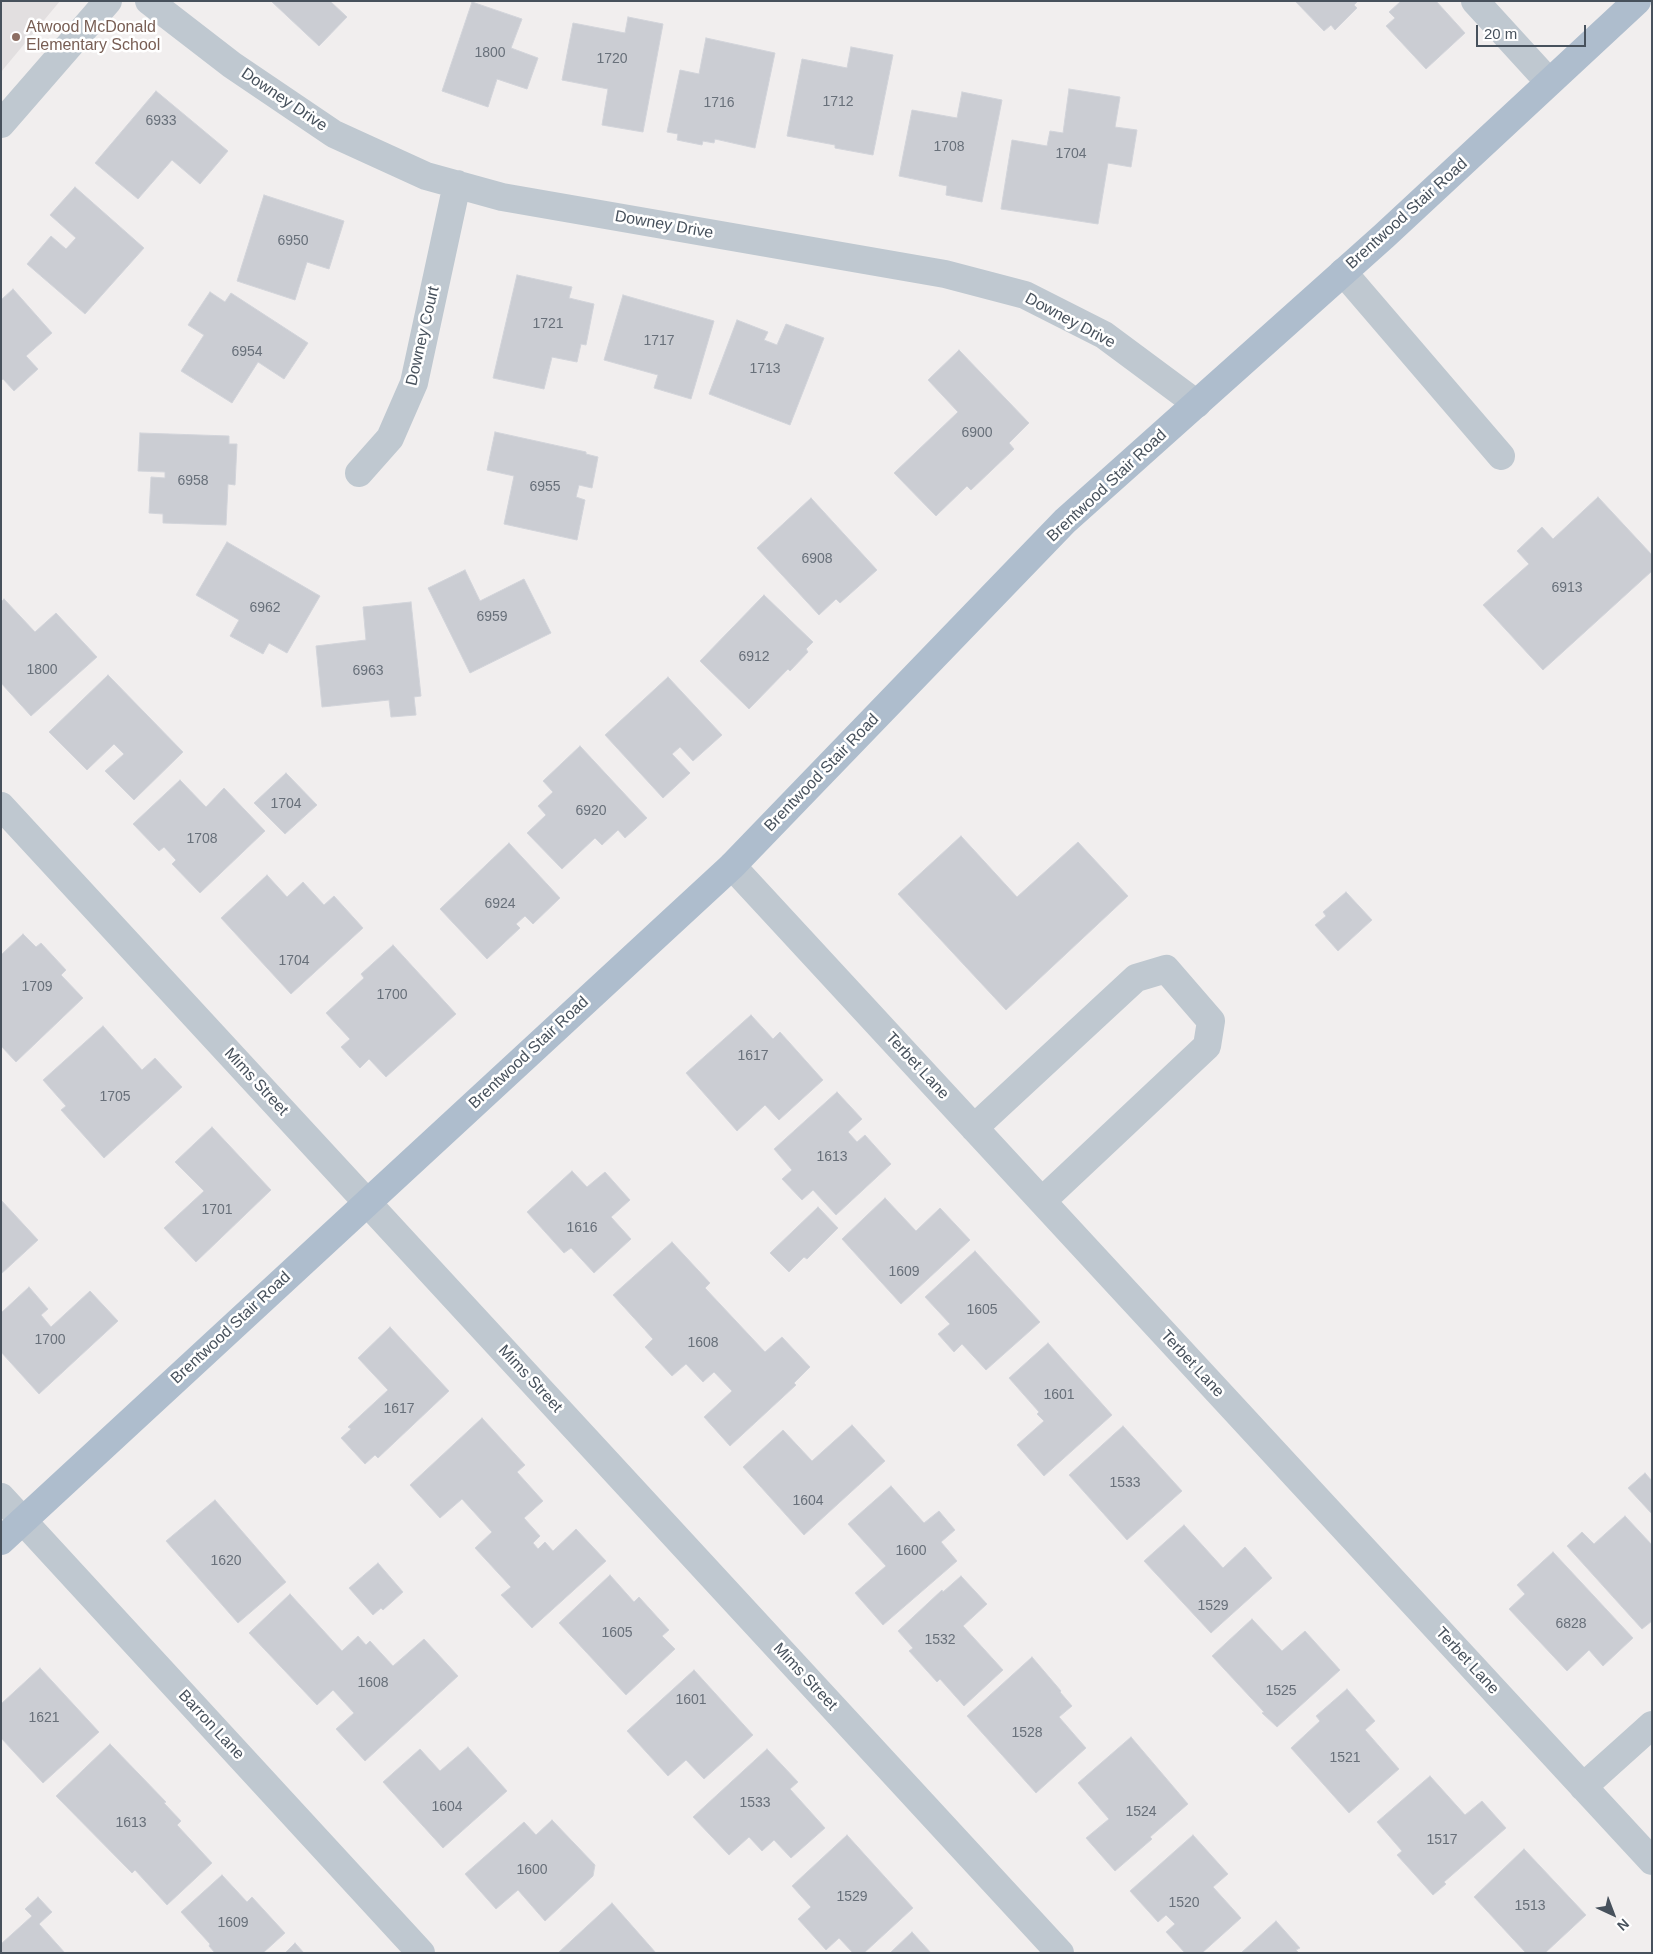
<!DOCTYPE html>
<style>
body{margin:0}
#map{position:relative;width:1653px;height:1954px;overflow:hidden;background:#f1eeee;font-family:Helvetica,sans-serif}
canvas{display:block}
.frame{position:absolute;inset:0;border:2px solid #47515c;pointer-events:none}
.north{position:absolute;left:1588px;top:1889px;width:50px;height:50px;-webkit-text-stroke:4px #fff;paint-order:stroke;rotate:137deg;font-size:14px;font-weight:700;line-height:20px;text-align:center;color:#47515c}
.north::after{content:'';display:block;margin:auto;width:18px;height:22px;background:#47515c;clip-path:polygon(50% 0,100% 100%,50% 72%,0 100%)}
.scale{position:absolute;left:1476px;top:25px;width:110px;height:22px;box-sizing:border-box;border:2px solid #47515c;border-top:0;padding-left:6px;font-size:15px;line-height:18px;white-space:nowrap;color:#47515c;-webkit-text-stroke:4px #fff;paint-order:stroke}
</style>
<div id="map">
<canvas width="1653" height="1954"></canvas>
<div class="frame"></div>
<div class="north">N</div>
<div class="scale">20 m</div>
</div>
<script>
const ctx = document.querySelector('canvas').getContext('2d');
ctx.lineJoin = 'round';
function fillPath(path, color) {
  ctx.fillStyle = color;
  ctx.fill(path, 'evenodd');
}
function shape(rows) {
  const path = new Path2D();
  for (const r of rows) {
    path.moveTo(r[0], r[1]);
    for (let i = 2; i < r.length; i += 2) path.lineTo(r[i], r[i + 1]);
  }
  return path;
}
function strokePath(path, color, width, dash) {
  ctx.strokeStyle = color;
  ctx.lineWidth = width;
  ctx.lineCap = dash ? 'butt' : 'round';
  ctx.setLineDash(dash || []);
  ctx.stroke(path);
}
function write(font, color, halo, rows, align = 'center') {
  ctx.font = font + ' Helvetica,sans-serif';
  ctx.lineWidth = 5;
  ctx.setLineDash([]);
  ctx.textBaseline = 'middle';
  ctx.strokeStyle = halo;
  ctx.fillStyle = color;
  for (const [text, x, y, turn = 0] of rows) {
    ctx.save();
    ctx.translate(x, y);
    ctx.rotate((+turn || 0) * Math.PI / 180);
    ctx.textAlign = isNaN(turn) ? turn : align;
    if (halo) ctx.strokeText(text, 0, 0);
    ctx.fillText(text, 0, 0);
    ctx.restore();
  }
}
fillPath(shape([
 [1,1,60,1,1,72]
]), '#e2dfe0');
const building = shape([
 [271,1,330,1,347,17,319,46,271,1],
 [1295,1,1358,1,1354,5,1357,8,1335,30,1331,25,1324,31,1295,1],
 [1401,1,1436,1,1465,33,1426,69,1386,26,1395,18,1389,12,1401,1],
 [472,2,522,19,511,48,538,58,527,89,497,79,488,107,442,91,472,2],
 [628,17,663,24,643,132,602,125,608,89,562,80,573,23,625,33,628,17],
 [706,38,775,53,755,148,715,139,714,143,703,141,702,145,677,140,678,134,667,132,680,70,699,74,706,38],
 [851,47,893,55,873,155,835,148,835,145,787,136,802,59,847,68,851,47],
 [1069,89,1120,97,1115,127,1137,130,1131,167,1108,163,1098,224,1001,209,1012,140,1047,146,1050,131,1063,133,1069,89],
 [156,91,228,151,200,184,172,160,138,199,95,163,156,91],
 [962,92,1002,100,982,202,946,195,947,186,899,176,912,110,957,118,962,92],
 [75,187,144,248,85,314,27,264,51,236,66,249,76,238,50,215,75,187],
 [264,195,344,221,329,269,307,262,295,300,237,281,264,195],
 [517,275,572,287,569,298,594,304,586,345,581,344,577,362,552,357,544,389,493,378,517,275],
 [13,289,52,333,26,356,38,369,14,391,3,379,1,381,1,300,13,289],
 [210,292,225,302,231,293,308,343,284,379,258,362,232,403,181,371,204,335,188,325,210,292],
 [623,295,714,321,691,399,654,388,658,375,604,360,623,295],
 [737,320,768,332,764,340,777,345,786,324,824,338,790,425,709,394,737,320],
 [959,350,1029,423,1009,443,1014,449,971,490,967,486,936,516,894,473,958,412,928,380,959,350],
 [495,432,586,452,586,454,598,457,592,488,579,485,576,497,585,500,577,540,504,524,514,476,487,470,495,432],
 [140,433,229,436,229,444,237,444,235,485,228,484,226,525,163,523,163,514,149,513,151,477,165,478,165,472,138,471,140,433],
 [1598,497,1652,555,1652,571,1543,670,1483,605,1529,564,1517,551,1542,527,1553,539,1598,497],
 [811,498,877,570,840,603,836,599,819,615,757,548,811,498],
 [227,542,320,596,287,653,269,643,263,654,230,636,239,620,196,595,227,542],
 [465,570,480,601,524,579,551,633,470,673,428,588,465,570],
 [764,595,813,642,806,649,808,652,790,671,788,669,749,709,700,661,764,595],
 [4,599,35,632,56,613,97,657,31,716,1,683,1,602,4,599],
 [411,602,421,696,414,697,416,715,391,717,389,700,322,707,316,646,366,640,363,607,411,602],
 [108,675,183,752,134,800,105,771,124,754,114,744,87,770,49,732,108,675],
 [668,677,722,735,693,761,680,747,672,754,690,773,663,798,605,735,668,677],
 [580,746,647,818,625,838,618,830,602,845,595,838,562,869,527,833,546,815,538,806,553,792,543,781,580,746],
 [286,773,317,805,285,834,254,803,286,773],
 [180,780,206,807,224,788,265,831,200,893,172,864,176,860,164,847,159,851,133,824,180,780],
 [961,836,1017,897,1078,842,1128,896,1006,1010,898,894,961,836],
 [509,843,560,898,533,924,525,916,516,924,520,928,487,959,440,909,509,843],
 [267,875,287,897,303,882,324,905,334,896,363,928,291,994,221,918,267,875],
 [1346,892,1372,920,1338,951,1315,925,1326,916,1323,912,1346,892],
 [23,934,36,947,41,943,66,970,61,975,83,998,16,1062,1,1046,1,955,23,934],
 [393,945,456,1014,386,1077,369,1059,360,1068,341,1047,350,1039,326,1013,364,978,361,974,393,945],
 [751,1015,773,1039,780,1032,823,1080,779,1120,765,1105,737,1131,686,1073,751,1015],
 [103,1026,142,1070,155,1058,182,1087,104,1158,61,1110,66,1106,43,1080,103,1026],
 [837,1092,862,1119,848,1132,857,1142,865,1135,891,1164,836,1215,813,1190,802,1200,782,1179,792,1170,774,1149,837,1092],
 [212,1127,271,1190,196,1262,164,1228,204,1191,175,1162,212,1127],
 [572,1171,587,1187,605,1172,630,1200,611,1217,631,1239,594,1273,571,1248,564,1253,527,1212,572,1171],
 [885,1198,916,1231,940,1208,970,1240,901,1304,842,1239,885,1198],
 [1,1200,38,1240,1,1274,1,1200],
 [818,1207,838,1228,807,1259,804,1257,789,1272,770,1253,818,1207],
 [672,1242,710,1283,705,1288,765,1352,782,1337,810,1367,794,1383,796,1385,730,1446,704,1417,732,1391,714,1372,703,1382,686,1364,672,1376,645,1347,653,1339,613,1295,672,1242],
 [975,1251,1040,1322,986,1370,962,1344,954,1352,938,1334,950,1324,925,1297,975,1251],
 [29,1287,48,1309,41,1315,51,1327,90,1291,118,1321,39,1394,1,1352,1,1313,29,1287],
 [390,1327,449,1391,378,1458,375,1455,365,1464,341,1438,351,1429,348,1427,388,1390,358,1358,390,1327],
 [1048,1343,1112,1415,1044,1476,1017,1445,1044,1421,1037,1414,1039,1412,1009,1378,1048,1343],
 [482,1418,525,1465,517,1472,543,1501,524,1518,540,1536,533,1543,538,1549,545,1542,553,1551,576,1529,606,1561,532,1628,501,1595,511,1587,475,1548,492,1532,462,1499,440,1518,410,1485,482,1418],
 [852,1425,885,1461,804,1535,743,1467,783,1430,812,1461,852,1425],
 [1123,1426,1182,1491,1127,1540,1069,1475,1123,1426],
 [1645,1473,1652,1481,1652,1514,1628,1488,1645,1473],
 [891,1486,924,1523,939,1511,955,1530,941,1542,957,1561,883,1625,855,1593,886,1566,848,1524,891,1486],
 [215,1500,286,1582,238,1623,166,1541,215,1500],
 [1625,1516,1652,1545,1652,1621,1642,1629,1567,1546,1582,1532,1594,1544,1625,1516],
 [1184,1525,1223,1568,1245,1547,1272,1578,1211,1633,1144,1561,1184,1525],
 [1553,1552,1633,1638,1603,1666,1589,1650,1567,1671,1509,1609,1525,1594,1517,1585,1553,1552],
 [378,1563,403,1592,383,1610,381,1608,373,1615,349,1588,378,1563],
 [610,1575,634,1602,639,1597,669,1630,662,1636,675,1649,626,1695,559,1623,610,1575],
 [961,1576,987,1604,963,1626,1003,1670,964,1706,940,1679,937,1682,909,1651,913,1648,898,1631,942,1590,943,1592,961,1576],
 [290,1594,342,1651,358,1636,366,1645,370,1641,393,1666,424,1639,458,1676,365,1761,336,1729,354,1713,333,1690,317,1705,249,1633,290,1594],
 [1252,1619,1282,1651,1305,1631,1340,1670,1277,1727,1262,1713,1264,1712,1212,1656,1252,1619],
 [1032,1657,1061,1691,1060,1692,1072,1706,1059,1717,1086,1748,1036,1793,967,1716,1032,1657],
 [40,1668,99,1732,43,1783,1,1738,1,1704,40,1668],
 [694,1670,753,1735,704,1779,686,1760,668,1776,627,1731,694,1670],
 [1347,1689,1375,1721,1365,1730,1399,1769,1349,1813,1291,1748,1320,1721,1316,1716,1347,1689],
 [1131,1737,1188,1804,1150,1837,1152,1839,1115,1871,1086,1838,1109,1819,1078,1783,1131,1737],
 [110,1744,166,1802,164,1803,181,1821,177,1825,212,1863,167,1905,135,1870,132,1873,56,1796,110,1744],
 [468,1747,507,1791,443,1848,383,1782,420,1749,440,1771,468,1747],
 [767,1749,798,1782,790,1789,825,1828,791,1858,774,1840,762,1851,749,1837,729,1855,693,1817,767,1749],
 [1430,1776,1465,1815,1482,1801,1506,1828,1444,1882,1446,1884,1433,1895,1397,1855,1402,1851,1377,1822,1430,1776],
 [552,1820,595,1865,593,1876,545,1921,518,1890,496,1909,465,1874,524,1822,536,1835,552,1820],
 [847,1835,913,1908,864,1953,853,1953,839,1938,826,1950,798,1919,811,1907,792,1886,847,1835],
 [1193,1835,1228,1874,1213,1887,1241,1918,1202,1953,1185,1953,1166,1932,1175,1924,1166,1915,1158,1922,1130,1891,1193,1835],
 [1524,1849,1586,1915,1545,1953,1526,1953,1474,1897,1524,1849],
 [222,1875,247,1902,252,1897,285,1933,263,1953,215,1953,209,1946,210,1944,181,1912,222,1875],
 [38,1897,52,1912,39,1924,65,1953,1,1953,1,1944,32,1916,25,1909,38,1897],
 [612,1903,656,1953,558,1953,612,1903],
 [1276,1921,1300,1948,1296,1950,1299,1953,1241,1953,1276,1921],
 [912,1932,931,1953,890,1953,912,1932],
 [295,1943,304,1953,285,1953,295,1943]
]);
fillPath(building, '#cbcdd3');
strokePath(building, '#d2d4da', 1);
strokePath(shape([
 [149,1,232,65,334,134,426,176,502,197,945,274,1025,295,1104,335,1197,404],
 [1475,1,1549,82],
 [1,124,108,1],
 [1343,272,1501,456],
 [359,473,390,438,414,383,457,184],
 [1,806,1060,1953],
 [732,866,1652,1861],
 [974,1128,1136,978,1166,969,1211,1021,1207,1046,1042,1201],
 [1,1497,421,1953],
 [1583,1787,1652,1725]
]), '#bfc8d0', 28);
strokePath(shape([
 [1,1541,732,866,1065,521,1384,236,1637,1]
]), '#aebdcd', 28);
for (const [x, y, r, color] of [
 [16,37,5,"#8d6e63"]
]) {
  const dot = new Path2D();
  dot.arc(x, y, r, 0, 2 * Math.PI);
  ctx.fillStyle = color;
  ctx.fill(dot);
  strokePath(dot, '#fff', 2);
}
write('14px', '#68707a', null, [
 ["1800",490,53],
 ["1720",612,59],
 ["1712",838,102],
 ["1716",719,103],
 ["6933",161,121],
 ["1708",949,147],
 ["1704",1071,154],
 ["6950",293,241],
 ["1721",548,324],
 ["1717",659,341],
 ["6954",247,352],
 ["1713",765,369],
 ["6900",977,433],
 ["6958",193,481],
 ["6955",545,487],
 ["6908",817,559],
 ["6913",1567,588],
 ["6962",265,608],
 ["6959",492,617],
 ["6912",754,657],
 ["1800",42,670],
 ["6963",368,671],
 ["1704",286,804],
 ["6920",591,811],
 ["1708",202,839],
 ["6924",500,904],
 ["1704",294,961],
 ["1709",37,987],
 ["1700",392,995],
 ["1617",753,1056],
 ["1705",115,1097],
 ["1613",832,1157],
 ["1701",217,1210],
 ["1616",582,1228],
 ["1609",904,1272],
 ["1605",982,1310],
 ["1700",50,1340],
 ["1608",703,1343],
 ["1601",1059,1395],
 ["1617",399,1409],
 ["1533",1125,1483],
 ["1604",808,1501],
 ["1600",911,1551],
 ["1620",226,1561],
 ["1529",1213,1606],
 ["6828",1571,1624],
 ["1605",617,1633],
 ["1532",940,1640],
 ["1608",373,1683],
 ["1525",1281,1691],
 ["1601",691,1700],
 ["1621",44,1718],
 ["1528",1027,1733],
 ["1521",1345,1758],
 ["1533",755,1803],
 ["1604",447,1807],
 ["1524",1141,1812],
 ["1613",131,1823],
 ["1517",1442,1840],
 ["1600",532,1870],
 ["1529",852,1897],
 ["1520",1184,1903],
 ["1513",1530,1906],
 ["1609",233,1923]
]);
write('16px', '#785e54', '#fff', [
 ["Atwood McDonald",26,28],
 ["Elementary School",26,46]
], 'left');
write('16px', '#47515c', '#fff', [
 ["Downey Drive",284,100,34],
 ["Brentwood Stair Road",1407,214,-42],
 ["Downey Drive",664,225,10],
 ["Downey Drive",1070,321,28],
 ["Downey Court",423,336,-77],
 ["Brentwood Stair Road",1107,486,-43],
 ["Brentwood Stair Road",822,773,-46],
 ["Brentwood Stair Road",529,1053,-43],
 ["Terbet Lane",917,1066,47],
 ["Mims Street",256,1082,47],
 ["Brentwood Stair Road",231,1328,-43],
 ["Terbet Lane",1192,1364,47],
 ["Mims Street",530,1379,47],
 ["Terbet Lane",1467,1661,47],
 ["Mims Street",805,1677,47],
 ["Barron Lane",211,1725,47]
]);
</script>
